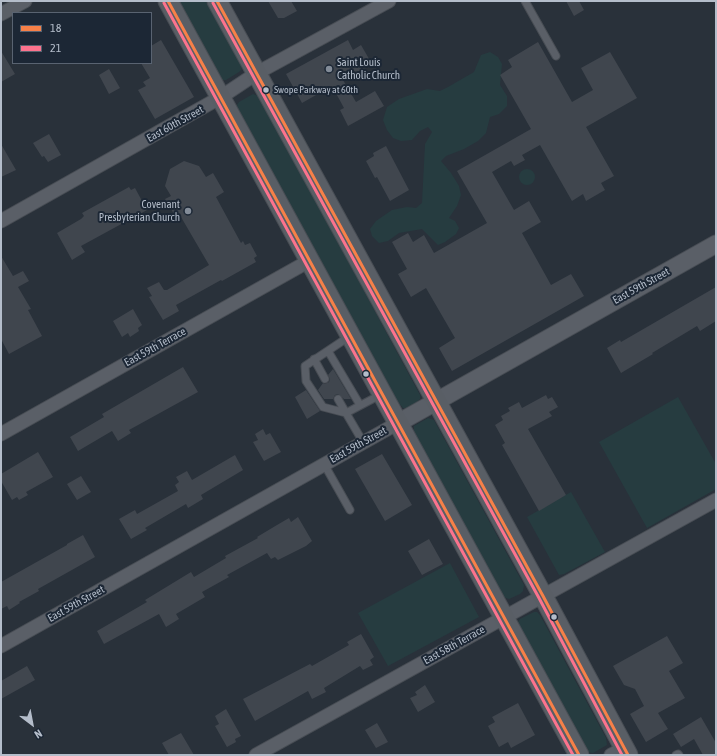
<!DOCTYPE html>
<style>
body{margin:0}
#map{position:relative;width:717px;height:756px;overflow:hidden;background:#29313a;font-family:"Asap Condensed",sans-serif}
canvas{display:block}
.frame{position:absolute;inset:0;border:2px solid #b4bdca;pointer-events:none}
.legend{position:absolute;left:12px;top:12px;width:140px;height:52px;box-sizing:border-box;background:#1c2735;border:1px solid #596371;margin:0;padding:5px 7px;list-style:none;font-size:12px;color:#b4bdca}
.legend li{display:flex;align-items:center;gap:8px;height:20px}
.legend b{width:20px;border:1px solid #596371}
.north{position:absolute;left:12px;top:704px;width:40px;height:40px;-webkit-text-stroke:3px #1c2735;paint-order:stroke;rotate:148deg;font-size:11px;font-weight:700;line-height:16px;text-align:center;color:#b4bdca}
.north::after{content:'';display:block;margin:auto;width:14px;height:18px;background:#b4bdca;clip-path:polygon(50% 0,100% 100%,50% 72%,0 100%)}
</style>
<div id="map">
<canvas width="717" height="756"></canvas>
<div class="frame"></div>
<ul class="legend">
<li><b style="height:5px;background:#f78048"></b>18</li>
<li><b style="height:5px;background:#fc738d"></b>21</li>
</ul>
<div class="north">N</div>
</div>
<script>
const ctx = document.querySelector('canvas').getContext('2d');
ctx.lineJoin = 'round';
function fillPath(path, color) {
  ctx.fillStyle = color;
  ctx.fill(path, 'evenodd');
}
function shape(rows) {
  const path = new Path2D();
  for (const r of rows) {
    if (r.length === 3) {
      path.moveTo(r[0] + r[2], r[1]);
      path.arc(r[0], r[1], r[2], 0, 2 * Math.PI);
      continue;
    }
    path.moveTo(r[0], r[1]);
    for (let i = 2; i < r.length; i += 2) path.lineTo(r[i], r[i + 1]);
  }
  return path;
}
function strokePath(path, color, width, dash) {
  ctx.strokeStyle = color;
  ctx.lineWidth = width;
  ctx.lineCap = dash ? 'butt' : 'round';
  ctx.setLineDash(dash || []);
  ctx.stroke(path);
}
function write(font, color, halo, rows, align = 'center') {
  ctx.font = font + ' "Asap Condensed",sans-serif';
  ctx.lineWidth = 4;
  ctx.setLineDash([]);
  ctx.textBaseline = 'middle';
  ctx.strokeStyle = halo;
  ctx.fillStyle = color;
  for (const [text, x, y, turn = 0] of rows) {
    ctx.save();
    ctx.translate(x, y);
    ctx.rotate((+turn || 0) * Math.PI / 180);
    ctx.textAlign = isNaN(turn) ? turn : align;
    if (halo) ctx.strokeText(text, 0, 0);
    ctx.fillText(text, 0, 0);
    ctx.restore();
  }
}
fillPath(shape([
 [177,1,206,1,240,61,242,69,239,72,226,80,223,80,220,78],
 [490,52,498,57,502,64,500,85,507,96,507,106,499,114,490,117,486,133,478,141,464,149,446,156,441,161,451,173,459,186,461,195,457,206,449,218,455,221,459,228,456,234,445,242,438,245,422,229,399,233,388,241,379,243,372,236,370,229,376,221,392,210,407,207,416,208,422,203,425,144,432,132,428,127,420,131,412,140,401,141,393,138,387,130,383,120,387,107,399,99,427,89,440,91,448,87,474,72,481,55],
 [253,94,258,96,262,101,420,395,420,399,417,402,407,408,403,408,397,401,238,109,237,105,239,102],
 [527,177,8],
 [678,397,716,464,716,489,647,528,599,442],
 [428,418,434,420,524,585,523,591,520,594,509,599,503,597,414,434,414,426],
 [571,492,605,552,564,574,559,575,527,517],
 [450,563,479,617,388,666,358,613],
 [534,612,537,612,540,615,606,738,607,745,593,753,587,752,518,626,518,622,520,619]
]), '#263c40');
fillPath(shape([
 [268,1,291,1,297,11,284,18,278,18],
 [566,1,579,1,584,10,574,16],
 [161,40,194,97,155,119,138,90,146,86,143,82,150,78,141,63,151,63,151,46],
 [348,40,353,50,361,45,372,64,343,80,356,102,375,91,384,106,348,126,340,110,344,108,332,86,302,103,286,74],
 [538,42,572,102,593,90,581,68,610,52,637,98,586,127,614,176,601,183,605,190,586,201,583,194,572,201,540,145,522,155,525,160,514,166,511,161,492,172,514,210,529,201,541,222,522,233,551,285,571,274,584,296,452,371,439,348,455,338,426,288,411,297,398,274,407,269,392,242,408,233,413,242,424,235,434,253,487,223,457,171,531,129,500,75,512,67,508,60],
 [1,51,15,74,1,82],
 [109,69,120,88,109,94,99,75],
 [49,134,61,155,48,162,44,156,42,157,33,143],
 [1,144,16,170,1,177],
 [386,146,409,190,390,201,377,177,375,178,366,161,374,156,373,153],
 [184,161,199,166,206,177,213,173,224,192,216,197,241,243,243,241,245,245,250,243,257,256,254,258,256,262,222,281,221,280,176,305,179,311,163,320,149,297,152,296,147,288,159,282,164,290,167,290,209,265,181,217,177,219,165,199,171,196,165,186,170,169],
 [129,187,131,190,135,188,147,210,81,246,85,252,72,260,57,233,81,219,84,216,82,213],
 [1,256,13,276,23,271,29,281,18,287,31,309,28,310,42,336,9,354,1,339],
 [716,287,716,321,700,331,697,326,652,353,653,354,621,373,607,348,620,340,621,342],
 [133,309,142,325,138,328,139,331,130,337,128,333,122,337,113,321],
 [183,367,198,392,129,430,131,433,118,441,112,431,78,451,70,437,104,417,102,414],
 [333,369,351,399,344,399,338,394,335,395,333,399,324,399,318,390,323,383,325,384,329,382,330,379,328,375],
 [306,390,320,411,307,419,295,397],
 [546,395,548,399,552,397,558,407,549,412,552,416,528,429,566,495,539,511,502,445,505,443,495,425,503,420,501,416,510,411,508,408,519,402,522,408],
 [263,429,266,435,270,433,281,452,264,461,253,442,258,440,255,434],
 [38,452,53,477,26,492,28,495,19,500,17,497,12,500,1,481,1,474],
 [382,454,412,505,385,521,355,469],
 [235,455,243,470,201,495,203,499,188,508,186,504,145,528,147,530,131,539,119,519,135,510,137,514,178,491,175,485,179,482,176,477,187,471,192,480],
 [81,476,91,492,77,500,67,484],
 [298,517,312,541,306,546,278,560,275,557,271,559,267,553,227,575,229,577,202,592,205,597,176,614,179,619,166,627,159,614,104,644,97,631,147,602,145,600,191,572,194,577,226,558,225,556,258,538,257,537,277,525,289,518,291,522],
 [83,535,95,557,38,589,39,591,19,602,20,603,9,610,7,606,1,609,1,582,67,545,67,544],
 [429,539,443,564,422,575,408,551],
 [361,634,374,657,370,660,373,665,363,670,360,666,324,688,326,692,312,699,308,691,255,721,243,699,310,664,312,666,349,645,347,642],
 [667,636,683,663,669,671,685,698,658,713,668,729,646,742,630,714,644,706,635,689,624,685,613,666],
 [27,666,35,680,1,699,1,681],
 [425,685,435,702,418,712,410,698,417,695,415,692],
 [518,703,535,735,511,748,508,742,499,747,488,726,495,722,492,717],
 [226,709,241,736,235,739,236,742,227,747,215,726,219,724,215,716],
 [701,717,716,743,716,755,703,755,694,739,681,747,673,734],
 [377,723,388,742,376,748,365,730],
 [181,733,194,755,169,755,162,743]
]), '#40464e');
const service = shape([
 [525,1,556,56],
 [350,336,305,366,306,381,323,407,346,413,363,442],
 [328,351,360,405],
 [314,359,325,379],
 [338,399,346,413,382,394],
 [324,464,350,510],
 [676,755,678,754,679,755]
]);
const minor = shape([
 [1,14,25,1],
 [1,221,221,97,257,73,389,1],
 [1,434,309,261],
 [1,646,398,423],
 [256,755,716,500],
 [611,755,624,748]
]);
const tertiary = shape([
 [398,423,716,244]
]);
const secondary = shape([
 [168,1,579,755],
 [217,1,543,596,628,755]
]);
strokePath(service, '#484d54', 9);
strokePath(minor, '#484d54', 15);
strokePath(tertiary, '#484d54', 19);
strokePath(secondary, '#484d54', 21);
strokePath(service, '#5a5f67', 7);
strokePath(minor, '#5a5f67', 13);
strokePath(tertiary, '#5a5f67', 17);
strokePath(secondary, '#595e65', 19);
strokePath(shape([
 [168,1,579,755],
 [217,1,543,596,628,755]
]), '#f78048', 3);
strokePath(shape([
 [164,3,573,755],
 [213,3,539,598,622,755]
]), '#fc738d', 3);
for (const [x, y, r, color] of [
 [329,69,4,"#838c98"],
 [266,90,3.5,"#b4bdca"],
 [188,211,4,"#838c98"],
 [366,374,3.5,"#b4bdca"],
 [554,617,3.5,"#b4bdca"]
]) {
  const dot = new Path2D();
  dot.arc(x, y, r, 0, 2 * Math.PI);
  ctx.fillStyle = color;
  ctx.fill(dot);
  strokePath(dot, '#1c2735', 1.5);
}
write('10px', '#b4bdca', '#1c2735', [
 ["Swope Parkway at 60th",274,90]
], 'left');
write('11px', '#b4bdca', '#1c2735', [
 ["Saint Louis",337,63],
 ["Catholic Church",337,76],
 ["Covenant",180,205,"right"],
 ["Presbyterian Church",180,218,"right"]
], 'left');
write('11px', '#b4bdca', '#1c2735', [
 ["East 60th Street",175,124,-29],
 ["East 59th Street",641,286,-29],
 ["East 59th Terrace",155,347,-29],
 ["East 59th Street",358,445,-29],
 ["East 59th Street",76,604,-29],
 ["East 58th Terrace",454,645,-29]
]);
</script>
